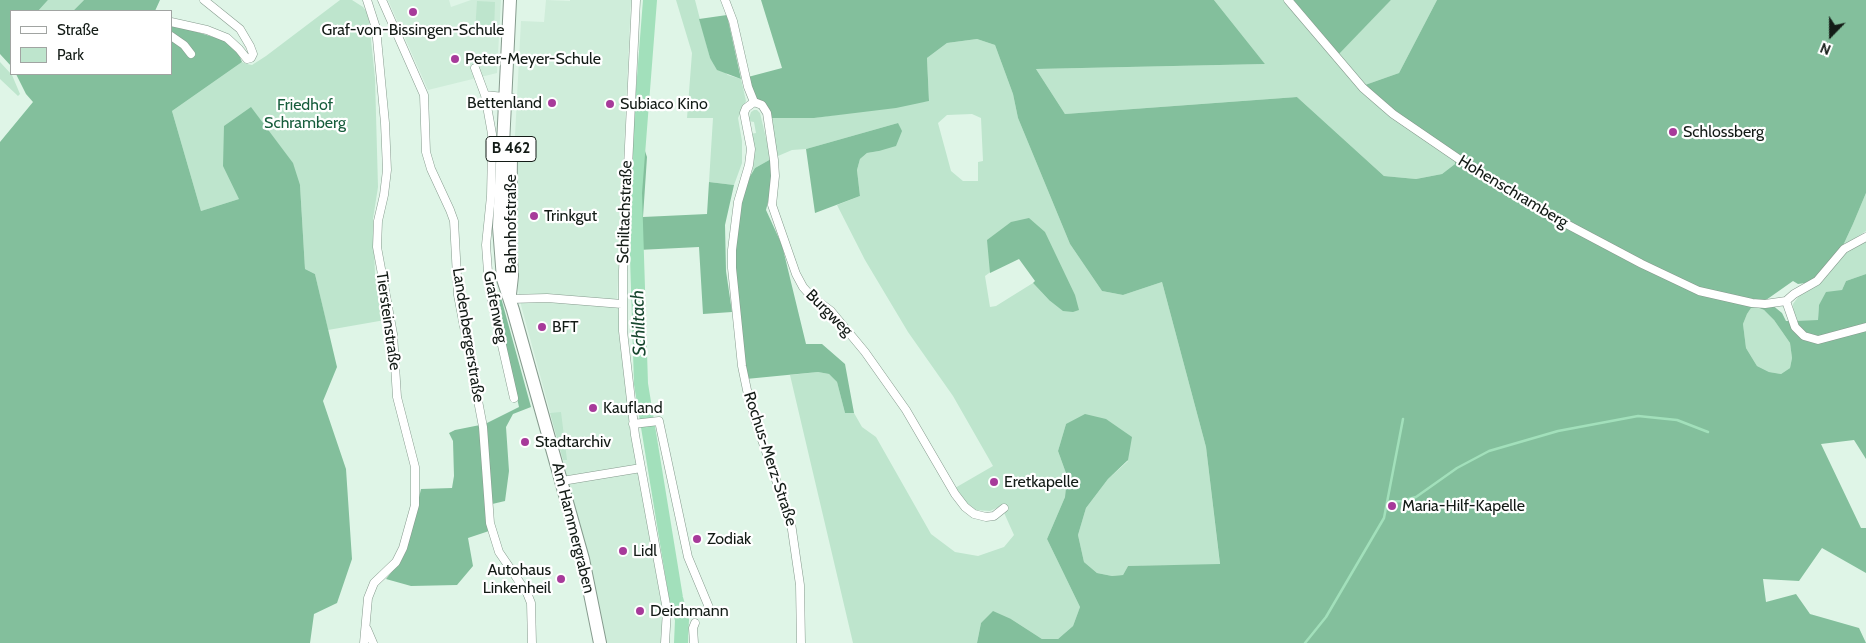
<!DOCTYPE html>
<meta charset="utf-8">
<style>
body{margin:0}
#map{position:relative;width:1866px;height:643px;overflow:hidden;background:#dff5e7;font-family:Cabin,sans-serif}
canvas{display:block}
.legend{position:absolute;left:10px;top:10px;width:162px;height:65px;box-sizing:border-box;background:#fff;border:1px solid #a1a4a2;margin:0;padding:6px 9px;list-style:none;font-size:15px;color:#131b16}
.legend li{display:flex;align-items:center;gap:10px;height:25px}
.legend b{width:25px;border:1px solid #a1a4a2}
.north{position:absolute;left:1806px;top:10px;width:50px;height:50px;-webkit-text-stroke:4px #fff;paint-order:stroke;rotate:202deg;font-size:14px;font-weight:700;line-height:20px;text-align:center;color:#131b16}
.north::after{content:'';display:block;margin:auto;width:18px;height:22px;background:#131b16;clip-path:polygon(50% 0,100% 100%,50% 72%,0 100%)}
</style>
<div id="map">
<canvas width="1866" height="643"></canvas>
<ul class="legend">
<li><b style="height:6px;background:#fff"></b>Straße</li>
<li><b style="height:14px;background:#bee5cd"></b>Park</li>
</ul>
<div class="north">N</div>
</div>
<script>
const ctx = document.querySelector('canvas').getContext('2d');
ctx.lineJoin = 'round';
function fillPath(path, color) {
  ctx.fillStyle = color;
  ctx.fill(path, 'evenodd');
}
function shape(rows) {
  const path = new Path2D();
  for (const r of rows) {
    path.moveTo(r[0], r[1]);
    for (let i = 2; i < r.length; i += 2) path.lineTo(r[i], r[i + 1]);
  }
  return path;
}
function strokePath(path, color, width, dash) {
  ctx.strokeStyle = color;
  ctx.lineWidth = width;
  ctx.lineCap = dash ? 'butt' : 'round';
  ctx.setLineDash(dash || []);
  ctx.stroke(path);
}
function write(font, color, halo, rows, align = 'center') {
  ctx.font = font + ' Cabin,sans-serif';
  ctx.lineWidth = 4.5;
  ctx.setLineDash([]);
  ctx.textBaseline = 'middle';
  ctx.strokeStyle = halo;
  ctx.fillStyle = color;
  for (const [text, x, y, turn = 0] of rows) {
    ctx.save();
    ctx.translate(x, y);
    ctx.rotate((+turn || 0) * Math.PI / 180);
    ctx.textAlign = isNaN(turn) ? turn : align;
    if (halo) ctx.strokeText(text, 0, 0);
    ctx.fillText(text, 0, 0);
    ctx.restore();
  }
}
fillPath(shape([
 [388,0,449,0,451,7,471,0,501,0,497,73,428,90],
 [546,0,570,1,570,0,631,0,617,299,634,447,663,611,663,643,605,643,563,460,521,305,515,274,514,155,521,21,544,22]
]), '#cfedda');
fillPath(shape([
 [48,0,84,0,73,11,38,11],
 [340,0,352,0,363,7,368,14,369,21,375,78,378,187,373,219,375,275,385,320,328,330,315,274,305,269,300,185,239,199,201,211,172,111,242,62,247,64,252,65,266,56],
 [676,0,695,0,710,58,728,75,741,79,746,101,738,118,742,141,742,163,734,185,709,182,713,118,687,118,692,53],
 [1214,0,1291,0,1337,55,1391,0,1437,0,1399,73,1365,85,1455,154,1455,164,1442,174,1416,179,1384,176,1297,97,1065,114,1036,69,1265,64],
 [477,1,495,2,494,33,475,32],
 [977,39,995,45,1013,94,1018,118,1070,244,1102,291,1123,295,1162,282,1206,447,1220,565,1128,566,1123,575,1112,576,1097,573,1084,562,1078,535,1086,508,1108,479,1128,461,1066,424,1058,451,1067,476,1065,497,1047,539,1080,607,1073,626,1058,639,1042,639,1011,619,981,623,977,643,853,643,790,375,818,372,829,374,837,382,845,413,854,413,862,427,876,437,931,534,955,552,978,556,1004,547,1014,535,1001,506,990,511,975,510,968,505,955,488,993,466,953,396,908,332,865,260,837,205,860,196,857,170,860,159,867,153,879,151,898,123,806,149,792,150,778,156,772,133,772,118,814,118,929,101,927,58,947,43],
 [972,114,981,118,983,161,978,162,978,181,963,181,951,171,938,123,947,115],
 [1045,232,1049,300,1033,283,996,306,990,307,985,276],
 [0,62,12,75,20,94,18,96,0,79],
 [754,110,757,110,760,113,771,159,755,168,752,172,754,156,750,134,756,133,754,122,748,121,751,112],
 [1866,193,1866,231,1849,242,1840,252,1853,224],
 [1866,239,1866,274,1846,281,1842,290,1819,305,1818,320,1794,320,1793,304,1801,293,1822,282,1835,263,1848,250],
 [1757,307,1764,310,1774,320,1790,343,1792,358,1790,368,1781,374,1769,372,1757,366,1746,348,1743,324,1747,314,1751,308],
 [561,412,567,460,563,460,550,413]
]), '#bee5cd');
fillPath(shape([
 [0,0,48,0,38,11,11,11,11,66,0,54],
 [84,0,160,0,155,11,73,11],
 [761,0,1214,0,1265,64,1036,69,1065,114,1297,97,1384,176,1416,179,1442,174,1455,164,1455,154,1394,110,1365,85,1399,73,1437,0,1866,0,1866,193,1853,224,1840,252,1812,282,1798,284,1793,281,1766,300,1782,313,1786,321,1818,320,1819,305,1826,292,1842,290,1846,281,1866,274,1866,459,1854,440,1821,444,1861,528,1866,528,1866,573,1822,548,1799,581,1763,579,1766,602,1796,594,1810,614,1859,628,1866,643,977,643,981,623,993,611,1011,619,1042,639,1058,639,1073,626,1080,607,1047,539,1065,497,1067,476,1058,451,1066,424,1085,414,1106,419,1132,437,1128,460,1108,479,1086,508,1078,535,1084,562,1097,573,1112,576,1123,575,1128,566,1220,564,1206,447,1162,282,1123,295,1102,291,1070,244,1018,118,1013,94,995,45,977,39,947,43,927,58,929,101,896,108,814,118,772,118,768,107,761,101,754,98,748,77,782,68],
 [1757,307,1764,310,1774,320,1790,343,1792,358,1790,368,1781,374,1769,372,1757,366,1746,348,1743,324,1747,314,1751,308],
 [1291,0,1391,0,1337,56],
 [727,15,741,79,717,70,710,58,699,19],
 [171,24,226,41,238,52,242,62,172,111,201,211,239,199,223,166,224,126,251,107,293,163,300,185,305,269,315,274,337,367,323,401,346,469,352,559,337,603,314,614,310,643,0,643,0,142,33,102,26,94,16,74,171,74],
 [898,123,902,131,896,146,879,151,867,153,860,159,857,170,860,196,815,213,806,149],
 [642,150,645,151,647,157,643,217,707,214,709,182,734,185,725,225,726,271,732,312,703,314,699,247,638,250,638,192],
 [771,159,773,182,766,210,782,245,806,344,822,344,845,364,854,413,845,413,837,382,829,374,818,372,746,379,734,270,735,234,746,183,755,168],
 [1029,218,1045,232,1075,295,1079,310,1073,312,1063,311,1049,300,1033,283,1035,281,1019,259,990,273,987,240,1011,222],
 [500,294,531,407,513,414,506,427,509,471,505,501,488,505,489,531,468,538,473,566,457,585,411,586,386,579,400,561,408,544,421,489,452,488,454,476,453,441,449,433,455,430,485,424,519,407,494,296]
]), '#83bf9c');
strokePath(shape([
 [1387,502,1402,501,1416,497,1457,468,1489,451,1558,431,1638,416,1677,420,1708,432],
 [1305,643,1326,617,1384,518,1403,419]
]), '#a2e0bb', 2.5);
strokePath(shape([
 [650,0,635,193,641,384,676,598,682,620,681,643]
]), '#a2e0bb', 14);
const minor = shape([
 [382,0,424,95,426,152,431,169,450,210,454,221,458,295,483,427,490,523,499,552,527,593,531,603,532,643],
 [636,0,623,271,623,331,635,435,667,610,665,643],
 [725,0,733,21,748,87,754,102],
 [1288,0,1363,88,1393,114,1488,179,1540,210,1642,264,1699,291,1752,303,1765,304,1786,301],
 [171,22,207,30,227,38,239,49,247,59,251,58,253,54,250,46,240,29,204,0],
 [171,36,184,45,191,54],
 [475,68,485,95,513,98],
 [485,95,492,134,492,150,491,196,486,245,488,272,491,297,514,398],
 [754,102,746,108,744,113,751,149,749,165,738,202,732,250,732,268,742,366,747,390,755,420,791,523,800,585,801,643],
 [754,102,762,105,767,113,774,160,775,176,772,205,796,274,803,287,811,296,831,311,865,352,906,410,955,494,965,507,974,514,986,517,994,516,1004,508],
 [510,299,547,298,622,304],
 [1786,301,1795,327,1804,336,1818,340,1866,327],
 [1786,301,1794,294,1817,281,1844,249,1866,237],
 [633,424,659,421,688,557,708,605],
 [562,481,641,468],
 [367,629,373,643],
 [364,643,368,598,374,583,396,562,403,548,415,505,415,467,397,397,393,334,377,247,378,221,384,195,387,170,385,123,376,28,367,0],
 [694,643,693,628,695,623]
]);
const primary = shape([
 [510,0,499,227,503,279,513,310,583,559,600,643],
 [510,294,512,276,510,240,511,156]
]);
strokePath(minor, '#869b8e', 9);
strokePath(primary, '#869b8e', 14);
strokePath(minor, '#fff', 8);
strokePath(primary, '#fff', 12);
for (const [x, y, r, color] of [
 [413,12,5,"#a73a9a"],
 [455,59,5,"#a73a9a"],
 [552,103,5,"#a73a9a"],
 [610,104,5,"#a73a9a"],
 [1673,132,5,"#a73a9a"],
 [534,216,5,"#a73a9a"],
 [542,327,5,"#a73a9a"],
 [593,408,5,"#a73a9a"],
 [525,442,5,"#a73a9a"],
 [994,482,5,"#a73a9a"],
 [1392,506,5,"#a73a9a"],
 [697,539,5,"#a73a9a"],
 [623,551,5,"#a73a9a"],
 [561,579,5,"#a73a9a"],
 [640,611,5,"#a73a9a"]
]) {
  const dot = new Path2D();
  dot.arc(x, y, r, 0, 2 * Math.PI);
  ctx.fillStyle = color;
  ctx.fill(dot);
  strokePath(dot, '#fff', 2);
}
for (const [x, y, w] of [
 [511,149,50]
]) {
  const box = new Path2D();
  box.roundRect(x - w / 2, y - 12.5, w, 25, 4);
  ctx.fillStyle = '#fff';
  ctx.fill(box);
  strokePath(box, '#131b16', 1);
}
write('bold 15px', '#131b16', null, [
 ["B 462",511,149]
]);
write('16px', '#131b16', '#fff', [
 ["Graf-von-Bissingen-Schule",413,30,"center"],
 ["Peter-Meyer-Schule",465,59],
 ["Bettenland",542,103,"right"],
 ["Subiaco Kino",620,104],
 ["Schlossberg",1683,132],
 ["Trinkgut",544,216],
 ["BFT",552,327],
 ["Kaufland",603,408],
 ["Stadtarchiv",535,442],
 ["Eretkapelle",1004,482],
 ["Maria-Hilf-Kapelle",1402,506],
 ["Zodiak",707,539],
 ["Lidl",633,551],
 ["Autohaus",551,570,"right"],
 ["Linkenheil",551,588,"right"],
 ["Deichmann",650,611]
], 'left');
write('16px', '#175d3c', '#fff', [
 ["Friedhof",305,105],
 ["Schramberg",305,123]
]);
write('16px', '#131b16', '#fff', [
 ["Hohenschramberg",1513,192,31],
 ["Schiltachstraße",625,212,-88],
 ["Bahnhofstraße",511,224,-90],
 ["Grafenweg",495,307,79],
 ["Burgweg",829,313,45],
 ["Tiersteinstraße",388,321,82],
 ["Landenbergerstraße",468,335,81],
 ["Rochus-Merz-Straße",770,459,72],
 ["Am Hammergraben",573,528,76]
]);
write('italic 18px', '#18472f', '#fff', [
 ["Schiltach",639,323,-92]
]);
</script>
